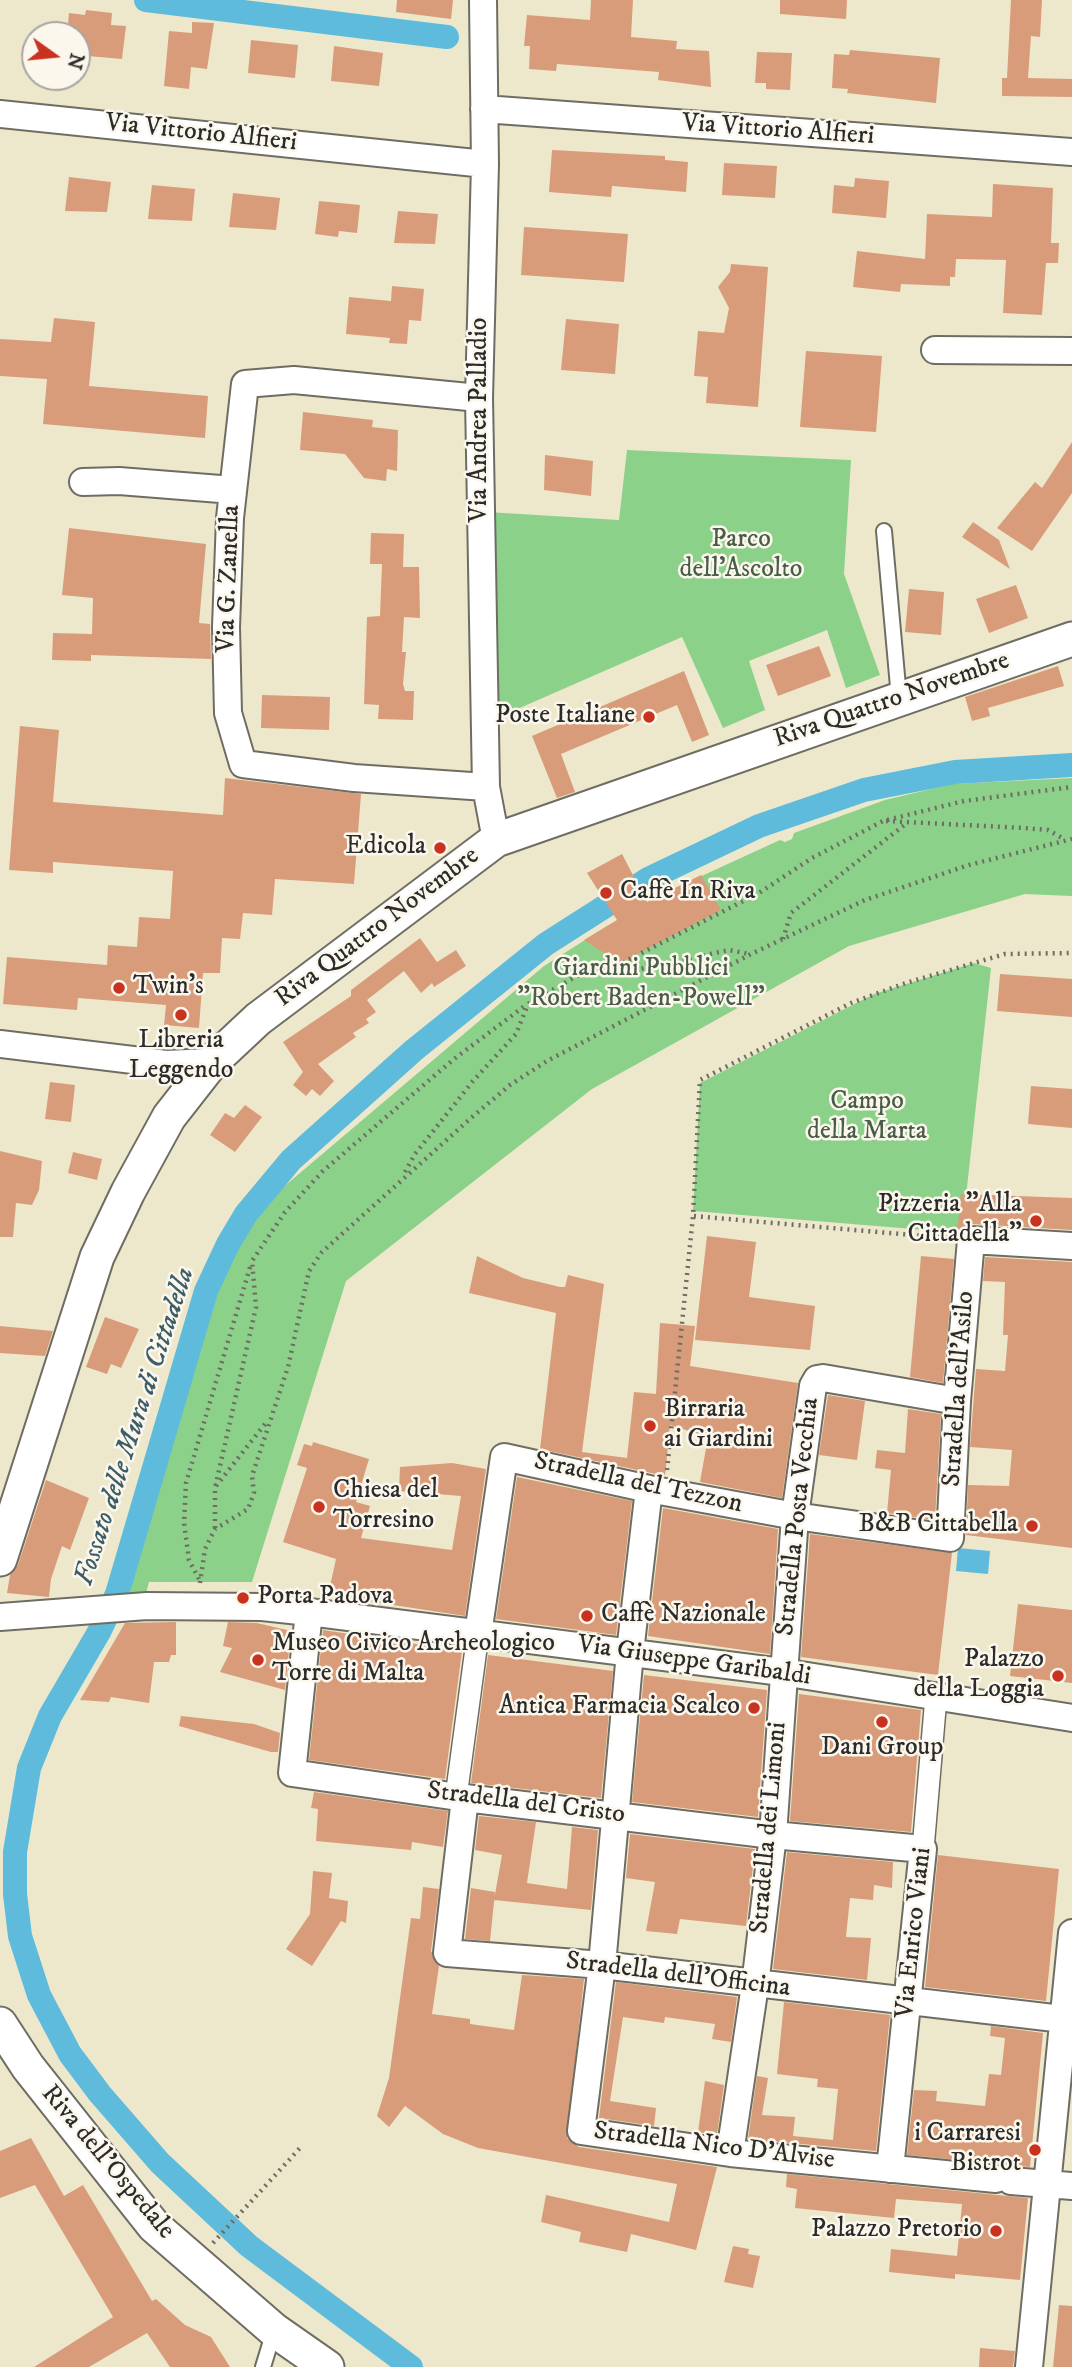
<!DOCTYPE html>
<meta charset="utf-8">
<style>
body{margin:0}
#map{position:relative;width:1072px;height:2367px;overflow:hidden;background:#ede8cc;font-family:"IM FELL DW Pica",serif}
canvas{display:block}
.north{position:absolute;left:21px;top:21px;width:70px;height:70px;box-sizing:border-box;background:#fbf7ec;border:2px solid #a8a59f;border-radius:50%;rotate:105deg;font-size:19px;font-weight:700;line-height:28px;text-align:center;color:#2b2b2b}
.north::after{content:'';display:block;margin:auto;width:24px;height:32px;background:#c8321e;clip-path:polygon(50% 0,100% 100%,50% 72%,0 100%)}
</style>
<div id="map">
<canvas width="1072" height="2367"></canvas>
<div class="north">N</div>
</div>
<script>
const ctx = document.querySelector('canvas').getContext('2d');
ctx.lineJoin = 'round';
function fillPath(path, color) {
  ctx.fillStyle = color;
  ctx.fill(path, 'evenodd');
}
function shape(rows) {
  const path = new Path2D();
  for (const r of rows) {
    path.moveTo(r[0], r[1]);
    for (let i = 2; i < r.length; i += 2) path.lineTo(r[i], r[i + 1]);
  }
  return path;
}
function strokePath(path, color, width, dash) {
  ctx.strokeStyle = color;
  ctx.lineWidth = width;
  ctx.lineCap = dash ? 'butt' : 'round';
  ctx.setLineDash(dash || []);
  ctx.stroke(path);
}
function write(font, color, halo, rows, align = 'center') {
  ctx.font = font + ' "IM FELL DW Pica",serif';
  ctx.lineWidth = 5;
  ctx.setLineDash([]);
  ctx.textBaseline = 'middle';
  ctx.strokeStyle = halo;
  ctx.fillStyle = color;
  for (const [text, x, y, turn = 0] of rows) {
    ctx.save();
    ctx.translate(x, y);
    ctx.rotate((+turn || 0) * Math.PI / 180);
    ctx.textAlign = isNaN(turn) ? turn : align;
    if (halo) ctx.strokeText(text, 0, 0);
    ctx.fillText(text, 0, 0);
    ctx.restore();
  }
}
fillPath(shape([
 [627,450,851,460,844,574,880,675,846,688,827,630,749,661,765,710,723,728,682,637,490,721,487,512,619,520],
 [1072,778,1072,896,1025,894,849,946,592,1089,346,1281,252,1582,149,1582,145,1597,126,1600,200,1332,232,1253,274,1195,544,966,607,926,669,895,669,891,780,840,785,842,792,839,794,833,885,800,952,784],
 [974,963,991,968,962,1233,693,1211,700,1083,874,994]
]), '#8cd18a');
fillPath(shape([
 [958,1548,990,1551,988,1574,956,1571]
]), '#5ebbdc');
strokePath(shape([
 [146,0,447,37],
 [411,2367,249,2246,160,2163,100,2094,70,2054,39,1995,20,1936,15,1894,15,1852,29,1768,50,1716,99,1632,117,1594,206,1291,228,1244,246,1214,291,1160,414,1050,546,944,648,879,759,826,864,790,955,772,1072,765]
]), '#5ebbdc', 24);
fillPath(shape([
 [397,0,453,0,451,19,396,12],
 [591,0,633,0,631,37,677,41,676,49,709,51,711,87,658,80,659,72,557,64,556,71,529,69,530,46,524,46,527,15,590,20],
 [780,0,847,0,846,19,780,14],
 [1011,0,1042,0,1040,37,1031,36,1028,78,1072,79,1072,97,1002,96,1002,78,1007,78],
 [86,10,112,13,111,25,126,26,122,59,77,55,77,35,67,35,69,13,85,15],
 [192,22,214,23,207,69,191,67,189,89,164,86,169,31,192,33],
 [251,40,298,45,295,78,248,73],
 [334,46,383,53,379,86,331,81],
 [850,50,940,58,936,103,847,93,848,89,832,88,834,54,849,55],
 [757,52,792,53,790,90,766,89,766,83,755,83],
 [552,150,665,156,665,160,688,162,686,192,612,186,611,197,549,192],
 [724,163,777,166,775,198,722,195],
 [69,177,111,182,107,212,65,211],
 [855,178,889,181,886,218,832,213,834,185,854,187],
 [993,184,1053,188,1051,243,1059,243,1058,263,1046,263,1042,315,1003,313,1006,260,956,259,955,277,950,277,950,286,901,284,900,292,853,287,857,251,925,259,927,214,992,217],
 [152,185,195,189,192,221,148,219],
 [233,193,280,198,276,230,229,227],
 [319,201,360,205,357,233,339,231,338,237,315,234],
 [398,211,438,214,435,244,394,243],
 [524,227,628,234,624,282,521,275],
 [731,264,768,267,758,407,706,403,708,377,694,376,698,331,724,333,729,308,718,287,730,272],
 [392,286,424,289,421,321,409,320,407,344,389,343,390,338,346,334,349,297,391,301],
 [54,318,95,322,89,386,208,396,205,438,43,424,47,379,0,376,0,339,51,342],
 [566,319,619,324,615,374,561,370],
 [806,351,882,356,876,432,800,427],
 [303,412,373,420,372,427,398,430,397,471,387,469,386,481,364,478,345,454,300,450],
 [1072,442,1072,493,1032,551,997,528,1035,482,1042,488],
 [545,455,593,461,591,496,544,490],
 [973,522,999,540,1010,569,962,537],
 [69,528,206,544,199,623,210,624,211,659,91,655,91,661,52,660,53,633,92,634,93,598,62,595],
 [371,533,404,534,403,567,419,567,420,618,404,617,402,652,406,652,403,684,405,691,414,691,413,720,378,719,379,705,364,704,367,617,380,616,382,564,370,564],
 [1016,585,1028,618,989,633,976,599],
 [909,589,944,592,941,635,905,632],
 [819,646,831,676,778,696,766,665],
 [1058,666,1064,686,988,708,990,716,972,721,965,697],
 [684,671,709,735,692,742,677,705,561,754,575,792,557,798,532,736],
 [262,695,330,697,329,730,261,728],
 [20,726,59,730,53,802,223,815,225,778,361,794,354,884,275,879,272,915,243,913,240,939,222,938,220,973,203,973,199,1028,164,1025,166,1005,78,998,77,1010,3,1004,7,957,107,965,108,945,137,947,139,917,170,919,173,871,53,862,53,873,9,870],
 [622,854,647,902,701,875,721,910,620,963,584,940,617,920,587,873],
 [420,938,437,962,456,950,466,966,434,987,432,983,421,993,404,971,367,1000,376,1012,366,1019,369,1023,353,1033,356,1037,318,1064,334,1081,320,1096,312,1089,306,1096,293,1085,303,1072,283,1042,351,996,351,990],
 [1000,974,1072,979,1072,1017,997,1011],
 [50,1082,75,1085,71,1122,45,1119],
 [1031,1086,1072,1089,1072,1128,1028,1124],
 [245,1105,262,1117,235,1152,210,1135,225,1113,234,1118],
 [0,1151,42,1161,39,1190,32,1205,16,1203,13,1237,0,1237],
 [73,1152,102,1159,97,1180,68,1173],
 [961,1194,1072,1198,1072,1230,972,1224,964,1226,957,1234],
 [707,1236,756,1242,749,1297,815,1306,810,1350,695,1340],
 [477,1256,523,1278,560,1287,565,1287,568,1275,604,1284,582,1452,627,1458,634,1392,656,1394,660,1323,695,1326,690,1366,798,1383,782,1498,700,1482,708,1437,670,1425,665,1476,540,1449,556,1313,469,1293],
 [921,1256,954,1259,943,1383,910,1377],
 [985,1257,1072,1262,1072,1548,966,1535,968,1485,1009,1486,1012,1450,970,1447,976,1369,1005,1371,1008,1335,1003,1335,1005,1282,983,1281],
 [105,1317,139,1329,121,1368,111,1364,107,1374,86,1367],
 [0,1326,53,1331,45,1356,0,1353],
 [828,1395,865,1401,857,1460,819,1455],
 [908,1409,941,1414,935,1520,887,1513,891,1470,875,1468,877,1450,905,1453],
 [313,1442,369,1459,356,1502,370,1506,361,1538,452,1550,461,1496,399,1491,400,1467,452,1463,486,1469,465,1616,328,1595,336,1559,283,1542,307,1468,297,1465,304,1444,312,1446],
 [517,1477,632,1501,616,1635,496,1619],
 [46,1480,89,1498,70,1550,62,1546,51,1579,49,1597,7,1593,10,1575,18,1565],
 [663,1508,778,1529,770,1654,648,1636],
 [810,1534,952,1553,938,1675,801,1657],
 [1018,1604,1072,1610,1072,1683,1010,1676],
 [176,1622,176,1655,171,1655,169,1662,154,1662,149,1703,111,1697,109,1702,80,1700,125,1623],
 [228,1622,257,1623,291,1631,285,1690,220,1672,232,1648,223,1646],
 [323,1630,462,1651,445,1779,309,1760],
 [488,1655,613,1671,601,1798,471,1783],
 [644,1675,767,1690,758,1817,632,1802],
 [799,1694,921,1710,911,1832,790,1821],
 [181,1716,254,1724,280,1733,278,1752,271,1752,179,1726],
 [314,1792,448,1811,443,1847,412,1842,411,1850,316,1841,318,1809,311,1808],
 [479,1816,536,1822,527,1883,567,1889,572,1827,598,1830,591,1910,494,1900,502,1855,475,1850],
 [630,1834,755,1849,746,1926,680,1919,677,1934,646,1931,655,1882,626,1878],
 [787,1852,893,1862,892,1888,874,1885,873,1900,850,1898,846,1937,871,1938,867,1980,773,1969],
 [938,1855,1059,1869,1046,2001,925,1987],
 [313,1871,332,1873,329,1898,348,1901,346,1923,341,1921,312,1966,286,1949,310,1914],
 [423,1887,439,1889,431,1951,439,1966,432,2014,470,2019,470,2024,514,2030,522,1975,584,1979,567,2138,579,2147,717,2167,696,2250,631,2234,627,2252,579,2242,581,2232,541,2222,546,2195,669,2222,677,2184,478,2148,443,2134,405,2106,389,2127,377,2116,389,2078,411,1918,420,1919],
 [471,1888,495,1892,490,1941,465,1939],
 [616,1982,737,1997,731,2042,712,2039,715,2024,665,2017,664,2023,623,2017,610,2101,656,2108,654,2126,599,2118],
 [784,2002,890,2015,876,2151,748,2139,757,2076,768,2078,762,2115,795,2117,793,2136,833,2140,838,2089,817,2087,818,2079,777,2074],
 [991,2026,1043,2033,1030,2167,907,2155,914,2090,937,2091,936,2101,985,2106,989,2074,1001,2075,1005,2038,990,2036],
 [705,2081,724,2085,717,2135,698,2132],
 [31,2138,64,2196,83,2185,152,2301,156,2299,185,2325,211,2337,230,2367,170,2367,147,2333,89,2367,34,2367,113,2317,35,2185,0,2198,0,2151],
 [787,2174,1028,2198,1020,2280,955,2274,955,2279,889,2272,891,2249,957,2256,962,2204,896,2199,894,2218,795,2208,797,2189,786,2187],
 [733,2246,749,2249,748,2254,760,2256,753,2288,724,2282],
 [1059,2305,1072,2306,1072,2367,1053,2367],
 [980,2348,1015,2351,1013,2367,979,2367]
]), '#d99c7a');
const service = shape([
 [884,531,899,698],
 [263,2367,274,2331]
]);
const pedestrian = shape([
 [456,1797,478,1634],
 [923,1849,936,1697]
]);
const minor = shape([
 [483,0,485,164,479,398,486,787,496,840],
 [484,109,1072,152],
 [0,114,485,164],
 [935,350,1072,351],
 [479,398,294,380,245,384,230,518,226,627,228,713,243,764,354,778,486,787],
 [83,482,119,481,233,490],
 [0,1044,166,1064,212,1062],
 [649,1489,630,1652,602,1965,581,2131,730,2153,996,2179],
 [309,1612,292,1773,465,1798,773,1835,923,1849,890,2169],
 [0,1617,147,1606,262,1607,309,1612,782,1672,1072,1718],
 [478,1634,504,1457,649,1489,795,1516,950,1538,957,1401,971,1240,1072,1246],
 [465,1798,447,1953,602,1965,1072,2020],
 [730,2153,755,1985,773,1835,795,1516,813,1386,817,1379,823,1378,957,1401],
 [1011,2181,1072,2186],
 [1029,2367,1072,1933]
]);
const tertiary = shape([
 [0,1559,97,1257,128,1192,169,1117,212,1062,258,1019,496,840,1072,639],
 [0,2024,28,2067,154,2226,274,2330,327,2367]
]);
strokePath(service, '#6f6d63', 18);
strokePath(pedestrian, '#6f6d63', 24);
strokePath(minor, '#6f6d63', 30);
strokePath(tertiary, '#6f6d63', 37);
strokePath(shape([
 [886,821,1024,828,1048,830,1064,839],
 [783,939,791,913,907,823],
 [615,967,626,972,729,950,750,954],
 [405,1172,415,1154,473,1081,516,1034,528,1004,589,969,614,967,759,893,812,858,883,821,964,801,1072,787],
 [947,1238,693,1216,700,1080,851,1003,906,983,1005,954,1072,953],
 [667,1470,693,1216],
 [216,1486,265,1424],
 [215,1528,215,1488,256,1307,252,1261,285,1212,323,1171,454,1059,526,1005],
 [199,1579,189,1560,184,1523,186,1483,251,1264],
 [200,1583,205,1549,215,1529,248,1509,254,1493,252,1476,288,1367,309,1271,322,1252,471,1118,510,1085,547,1061,751,954,865,900,969,865,1072,839],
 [213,2243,300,2148]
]), '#6f6d63', 4.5, [2, 5]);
strokePath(service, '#fff', 14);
strokePath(pedestrian, '#fff', 21);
strokePath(minor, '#fff', 26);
strokePath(tertiary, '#fff', 33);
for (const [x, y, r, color] of [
 [649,717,7,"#c8321e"],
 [440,848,7,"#c8321e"],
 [606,893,7,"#c8321e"],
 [119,988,7,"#c8321e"],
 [181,1015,7,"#c8321e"],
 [1036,1221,7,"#c8321e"],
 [650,1426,7,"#c8321e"],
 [319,1507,7,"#c8321e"],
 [1032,1526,7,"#c8321e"],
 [243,1598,7,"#c8321e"],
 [587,1616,7,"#c8321e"],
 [258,1660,7,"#c8321e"],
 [1058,1676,7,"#c8321e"],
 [754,1708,7,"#c8321e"],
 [882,1722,7,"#c8321e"],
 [1035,2150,7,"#c8321e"],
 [996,2231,7,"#c8321e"]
]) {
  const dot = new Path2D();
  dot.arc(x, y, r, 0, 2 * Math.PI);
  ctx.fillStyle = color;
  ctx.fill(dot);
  strokePath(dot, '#fbf7ec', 2.5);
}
write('26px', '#2b2b2b', '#fbf7ec', [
 ["Via Vittorio Alfieri",778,131,4],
 ["Via Vittorio Alfieri",201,134,6],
 ["Via Andrea Palladio",481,420,-90],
 ["Via G. Zanella",230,579,-88],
 ["Riva Quattro Novembre",892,701,-19],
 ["Riva Quattro Novembre",378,928,-37],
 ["Stradella dell'Asilo",960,1389,-86],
 ["Stradella del Tezzon",638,1484,12],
 ["Stradella Posta Vecchia",799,1517,-84],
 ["Via Giuseppe Garibaldi",694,1662,8],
 ["Stradella del Cristo",526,1804,7],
 ["Stradella dei Limoni",770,1828,-85],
 ["Via Enrico Viani",915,1933,-84],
 ["Stradella dell'Officina",678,1976,7],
 ["Stradella Nico D'Alvise",714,2147,7],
 ["Riva dell'Ospedale",107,2163,50]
]);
write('26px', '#485d48', '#fbf7ec', [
 ["Parco",741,541],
 ["dell'Ascolto",741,571],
 ["Giardini Pubblici",641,970],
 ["\"Robert Baden-Powell\"",641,1000],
 ["Campo",867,1103],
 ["della Marta",867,1133]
]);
write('26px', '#2b2b2b', '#fbf7ec', [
 ["Poste Italiane",635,717],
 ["Edicola",426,848],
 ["Caffè In Riva",620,893,"left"],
 ["Twin's",133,988,"left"],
 ["Libreria",181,1042,"center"],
 ["Leggendo",181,1072,"center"],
 ["Pizzeria \"Alla",1022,1206],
 ["Cittadella\"",1022,1236],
 ["Birraria",664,1411,"left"],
 ["ai Giardini",664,1441,"left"],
 ["Chiesa del",333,1492,"left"],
 ["Torresino",333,1522,"left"],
 ["B&B Cittabella",1018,1526],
 ["Porta Padova",257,1598,"left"],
 ["Caffè Nazionale",601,1616,"left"],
 ["Museo Civico Archeologico",272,1645,"left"],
 ["Torre di Malta",272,1675,"left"],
 ["Palazzo",1044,1661],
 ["della Loggia",1044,1691],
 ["Antica Farmacia Scalco",740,1708],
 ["Dani Group",882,1749,"center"],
 ["i Carraresi",1021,2135],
 ["Bistrot",1021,2165],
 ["Palazzo Pretorio",982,2231]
], 'right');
write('italic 28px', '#3d5d69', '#fbf7ec', [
 ["Fossato delle Mura di Cittadella",136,1427,-72]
]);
</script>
